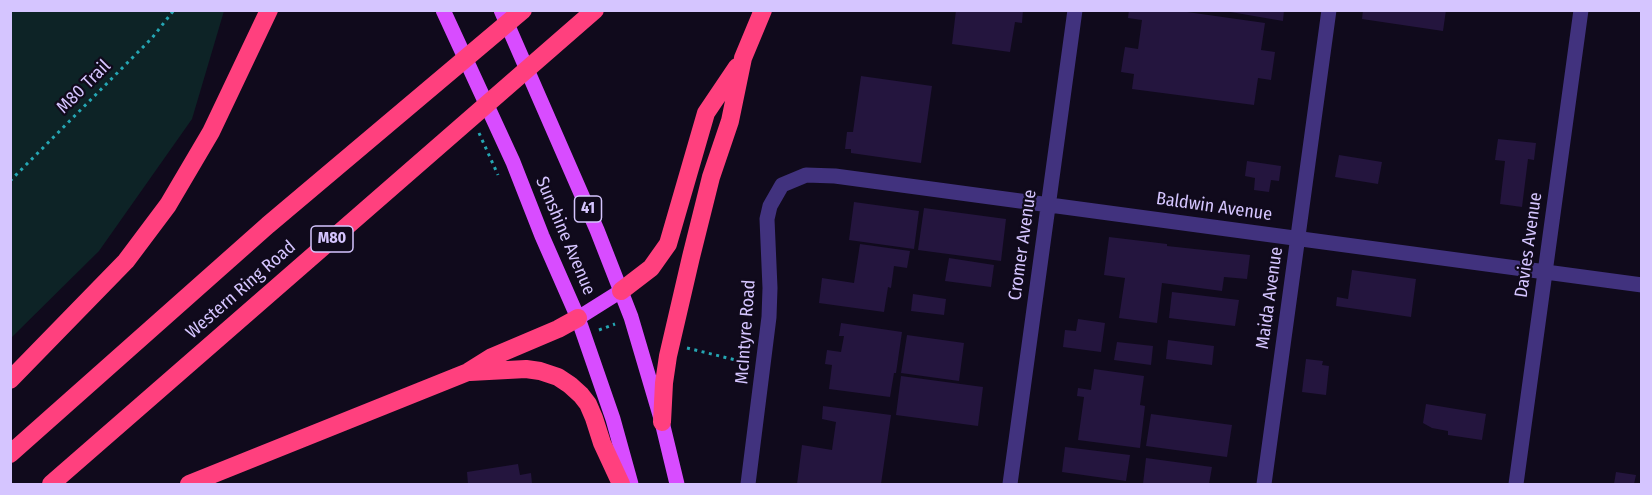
<!DOCTYPE html>
<style>
body{margin:0}
#map{position:relative;width:1652px;height:495px;overflow:hidden;background:#100a1c;font-family:"Fira Sans Condensed",sans-serif}
canvas{display:block}
.frame{position:absolute;inset:0;border:12px solid #d5c5ff;pointer-events:none}
</style>
<div id="map">
<canvas width="1652" height="495"></canvas>
<div class="frame"></div>
</div>
<script>
const ctx = document.querySelector('canvas').getContext('2d');
ctx.lineJoin = 'round';
function fillPath(path, color) {
  ctx.fillStyle = color;
  ctx.fill(path, 'evenodd');
}
function shape(rows) {
  const path = new Path2D();
  for (const r of rows) {
    path.moveTo(r[0], r[1]);
    for (let i = 2; i < r.length; i += 2) path.lineTo(r[i], r[i + 1]);
  }
  return path;
}
function strokePath(path, color, width, dash) {
  ctx.strokeStyle = color;
  ctx.lineWidth = width;
  ctx.lineCap = dash ? 'butt' : 'round';
  ctx.setLineDash(dash || []);
  ctx.stroke(path);
}
function write(font, color, halo, rows, align = 'center') {
  ctx.font = font + ' "Fira Sans Condensed",sans-serif';
  ctx.lineWidth = 4.5;
  ctx.setLineDash([]);
  ctx.textBaseline = 'middle';
  ctx.strokeStyle = halo;
  ctx.fillStyle = color;
  for (const [text, x, y, turn = 0] of rows) {
    ctx.save();
    ctx.translate(x, y);
    ctx.rotate((+turn || 0) * Math.PI / 180);
    ctx.textAlign = isNaN(turn) ? turn : align;
    if (halo) ctx.strokeText(text, 0, 0);
    ctx.fillText(text, 0, 0);
    ctx.restore();
  }
}
fillPath(shape([
 [11,10,224,11,192,119,99,251,11,338]
]), '#0d2326');
fillPath(shape([
 [956,10,1023,10,1022,23,1015,22,1010,52,952,44],
 [1129,10,1173,10,1265,23,1261,50,1275,52,1271,80,1258,78,1254,105,1132,89,1134,74,1121,72,1123,59,1125,47,1138,49,1142,20,1128,18],
 [1219,10,1284,10,1283,21],
 [1363,10,1446,10,1443,31,1362,19],
 [861,76,932,86,921,163,851,153,851,149,845,149,847,132,853,132],
 [1498,139,1536,143,1534,160,1528,159,1522,207,1500,204,1505,161,1495,160],
 [1339,155,1382,162,1378,184,1335,177],
 [1247,161,1281,166,1279,181,1271,180,1269,192,1254,190,1255,178,1245,176],
 [854,202,919,211,914,249,849,240],
 [924,208,1006,219,1001,261,918,250],
 [1109,237,1167,244,1167,246,1250,255,1247,279,1224,277,1222,291,1162,283,1157,323,1119,318,1125,278,1104,275],
 [860,244,910,251,907,268,894,266,891,288,888,287,884,312,819,303,822,278,854,283],
 [949,258,994,265,991,287,945,281],
 [1352,270,1416,279,1411,317,1336,306,1337,297,1348,299],
 [1172,292,1239,300,1235,326,1169,318],
 [913,294,946,299,944,315,911,311],
 [1078,319,1105,323,1101,352,1063,347,1065,330,1076,331],
 [841,323,902,332,896,373,894,373,890,397,829,389,832,365,825,364,827,350,841,352,844,336,839,336],
 [907,335,964,343,959,381,901,373],
 [1168,340,1214,346,1212,365,1166,359],
 [1117,342,1153,346,1151,365,1114,360],
 [1306,359,1323,361,1322,365,1329,366,1326,395,1302,392],
 [1094,369,1144,376,1140,405,1145,406,1140,448,1078,440,1084,397,1077,396,1078,388,1091,390],
 [901,376,983,387,978,426,896,415],
 [1426,404,1486,414,1482,440,1448,435,1448,431,1432,428,1423,423],
 [823,406,891,415,881,484,797,484,802,445,832,450,836,422,822,419],
 [1151,414,1232,425,1227,457,1146,446],
 [1065,447,1130,455,1126,481,1062,472],
 [1146,458,1212,467,1209,484,1143,484],
 [518,464,520,475,531,473,532,484,468,484,467,472],
 [1616,472,1636,475,1634,484,1614,484]
]), '#24153e');
strokePath(shape([
 [479,133,498,175],
 [10,181,152,38,174,10],
 [599,330,615,324],
 [687,348,748,363]
]), '#25a6b3', 3, [3, 4.5]);
strokePath(shape([
 [748,484,769,317,770,288,767,219,770,206,782,185,806,175,835,176,1642,285],
 [1010,484,1075,10],
 [1264,484,1329,10],
 [1516,484,1581,10]
]), '#41327e', 15);
strokePath(shape([
 [443,10,513,162,542,236,578,318,613,419,631,484],
 [501,10,597,230,631,317,662,422,677,484],
 [578,318,621,291]
]), '#d84cff', 15);
strokePath(shape([
 [621,291,651,268,668,244,706,113,737,67],
 [470,372,526,369,540,371,558,377,570,385,581,395,588,404,594,418,602,443,621,484],
 [10,380,126,261,168,205,211,132,269,10],
 [662,422,664,383,668,356,691,257,711,177,730,121,743,58,763,10],
 [10,454,268,225,523,10],
 [51,484,595,10],
 [189,484,468,372,492,357,558,329,578,318]
]), '#ff407e', 18);
for (const [x, y, w] of [
 [588,209,27],
 [332,239,42]
]) {
  const box = new Path2D();
  box.roundRect(x - w / 2, y - 13, w, 26, 4.5);
  ctx.fillStyle = '#100a1c';
  ctx.fill(box);
  strokePath(box, '#d5c5ff', 1.5);
}
write('bold 16px', '#d5c5ff', null, [
 ["41",588,209],
 ["M80",332,239]
]);
write('18px', '#d5c5ff', '#100a1c', [
 ["M80 Trail",84,87,-45],
 ["Baldwin Avenue",1214,207,8],
 ["Sunshine Avenue",565,236,67],
 ["Cromer Avenue",1023,245,-82],
 ["Davies Avenue",1529,245,-82],
 ["Western Ring Road",241,290,-41],
 ["Maida Avenue",1270,298,-82],
 ["McIntyre Road",746,332,-86]
]);
</script>
